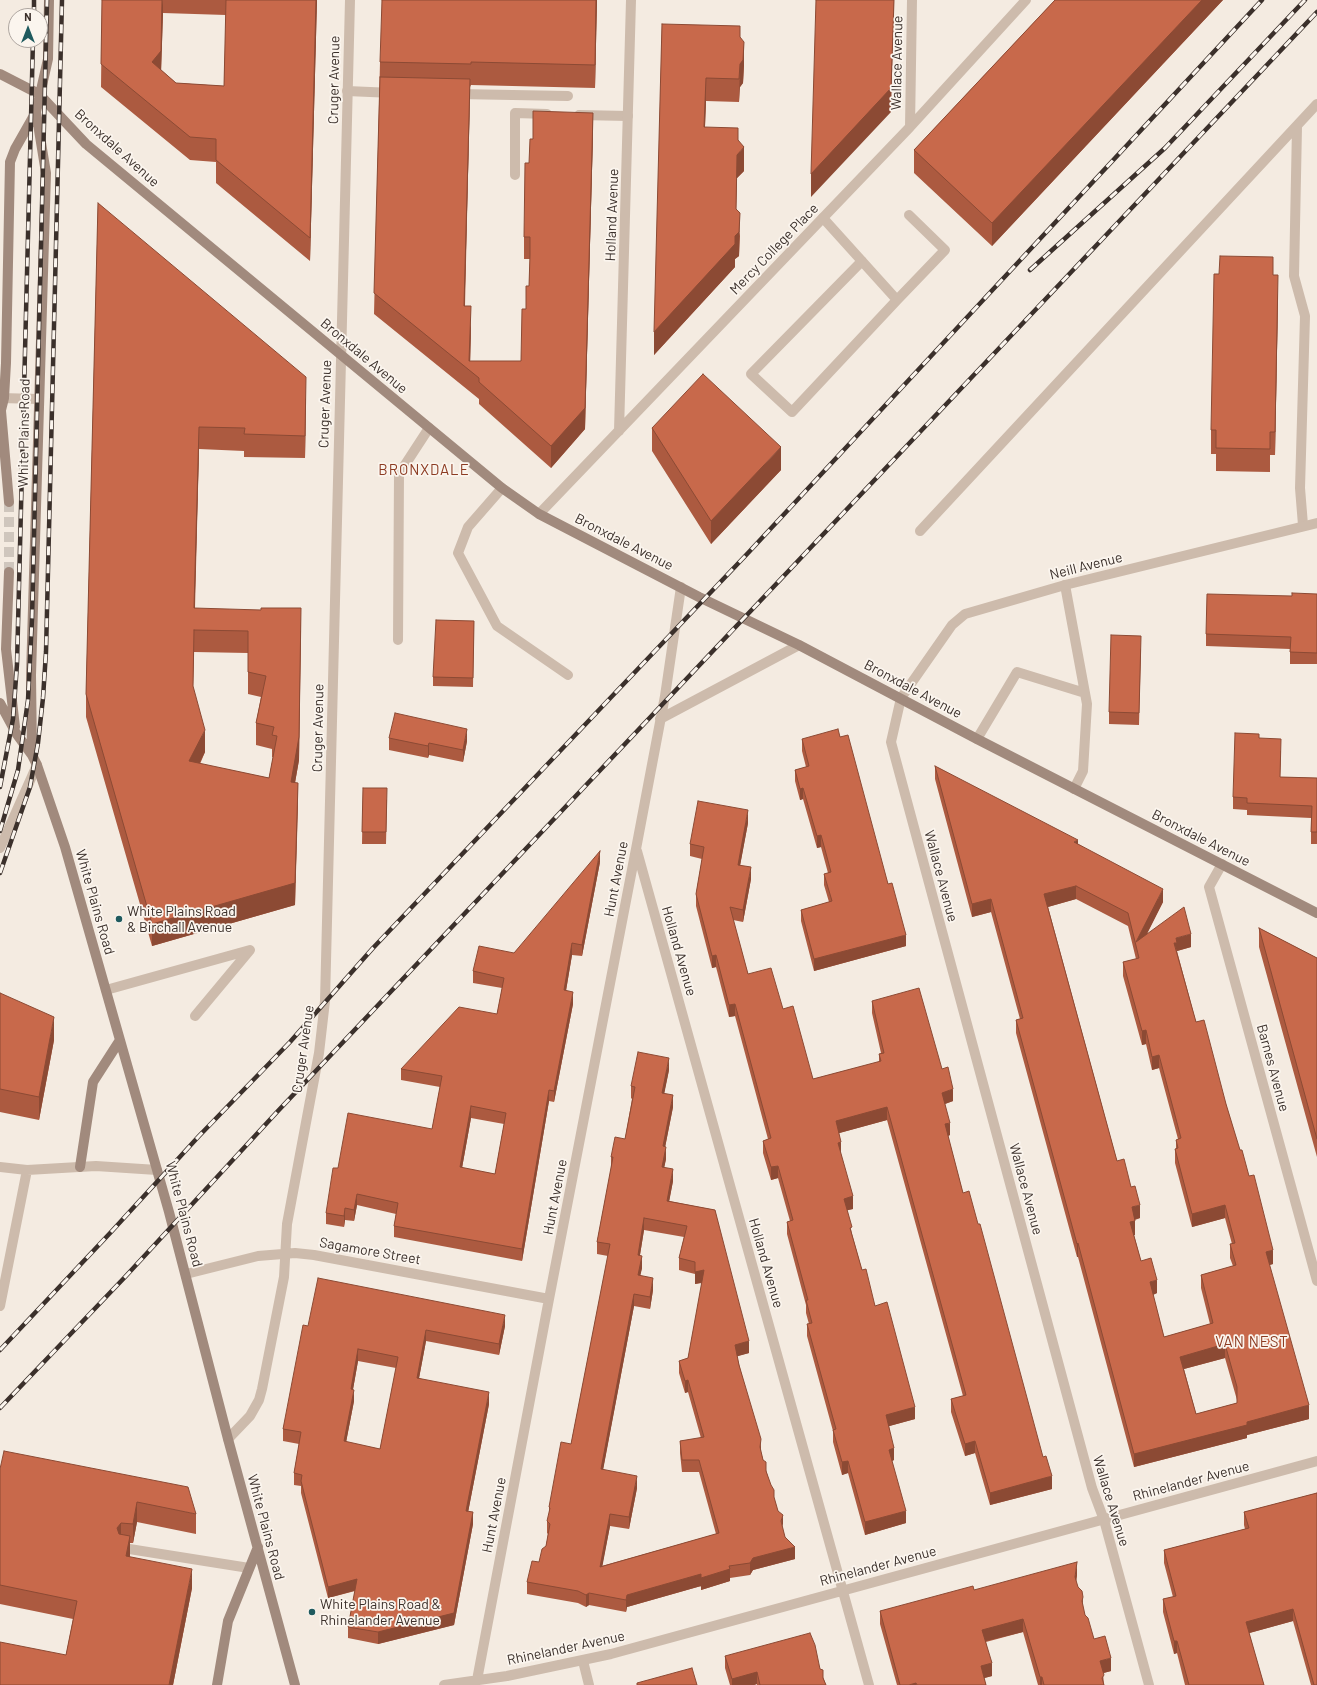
<!DOCTYPE html>
<style>
body{margin:0}
#map{position:relative;width:1317px;height:1685px;overflow:hidden;background:#f4ebe1;font-family:Barlow,sans-serif}
canvas{display:block}
.north{position:absolute;left:8px;top:8px;width:40px;height:40px;box-sizing:border-box;background:#fbf5ee;border:1px solid #aea6a0;border-radius:50%;rotate:0deg;font-size:11px;font-weight:700;line-height:16px;text-align:center;color:#3b302b}
.north::after{content:'';display:block;margin:auto;width:14px;height:18px;background:#1f5a5e;clip-path:polygon(50% 0,100% 100%,50% 72%,0 100%)}
</style>
<div id="map">
<canvas width="1317" height="1685"></canvas>
<div class="north">N</div>
</div>
<script>
const ctx = document.querySelector('canvas').getContext('2d');
ctx.lineJoin = 'round';
function shape(rows) {
  const path = new Path2D();
  for (const r of rows) {
    path.moveTo(r[0], r[1]);
    for (let i = 2; i < r.length; i += 2) path.lineTo(r[i], r[i + 1]);
  }
  return path;
}
function strokePath(path, color, width, dash) {
  ctx.strokeStyle = color;
  ctx.lineWidth = width;
  ctx.lineCap = dash ? 'butt' : 'round';
  ctx.setLineDash(dash || []);
  ctx.stroke(path);
}
function fillPath(path, color) {
  ctx.fillStyle = color;
  ctx.fill(path, 'evenodd');
}
function write(font, color, halo, rows, align = 'center') {
  ctx.font = font + ' Barlow,sans-serif';
  ctx.lineWidth = 3.5;
  ctx.setLineDash([]);
  ctx.textBaseline = 'middle';
  ctx.strokeStyle = halo;
  ctx.fillStyle = color;
  for (const [text, x, y, turn = 0] of rows) {
    ctx.save();
    ctx.translate(x, y);
    ctx.rotate((+turn || 0) * Math.PI / 180);
    ctx.textAlign = isNaN(turn) ? turn : align;
    if (halo) ctx.strokeText(text, 0, 0);
    ctx.fillText(text, 0, 0);
    ctx.restore();
  }
}
strokePath(shape([
 [9,572,9,502]
]), '#cfc6bd', 10, [10, 5]);
strokePath(shape([
 [347,91,393,93],
 [457,94,568,96],
 [579,115,628,116],
 [1297,127,1294,276,1305,316,1300,488,1303,525],
 [515,175,515,113,547,114],
 [823,218,897,300,945,250,909,215],
 [862,261,751,374,792,412,897,300],
 [502,488,468,527,458,553,497,626,568,675],
 [920,531,1317,104],
 [1065,585,1087,704,1083,771,1074,789],
 [398,640,399,474,429,428],
 [977,739,1017,672,1085,693],
 [106,990,250,950,195,1016],
 [123,1548,249,1568]
]), '#cdbbac', 10);
strokePath(shape([
 [910,127,912,0],
 [0,398,39,399],
 [619,431,631,0],
 [539,514,910,127,1026,0],
 [660,719,799,645],
 [0,848,37,765],
 [637,851,869,1685],
 [1222,864,1209,887,1317,1281],
 [0,1167,27,1170,96,1166,157,1170],
 [186,1274,258,1256,295,1253,314,1255,549,1299],
 [0,1306,27,1170],
 [228,1439,250,1416,259,1400,262,1389,284,1277,287,1224,319,1053,325,1001,350,0],
 [583,1661,589,1685],
 [477,1680,549,1299,636,849,665,696,681,587],
 [444,1685,507,1676,611,1654,1317,1461],
 [1149,1685,1104,1520,1092,1488,891,742,901,698,952,625,965,614,1065,585,1317,523]
]), '#cdbbac', 10);
strokePath(shape([
 [0,74,39,94,86,144,502,488,539,514,699,597,799,645,977,739,1317,913],
 [1,411,9,502],
 [0,414,4,398,6,363,10,162,15,149,36,112],
 [9,572,6,649,15,727],
 [0,703,16,733,32,755,37,765,65,847,169,1212,228,1439,295,1685],
 [32,755,31,675,46,173,36,112,48,59,49,0],
 [80,1167,93,1082,120,1040],
 [217,1685,228,1621,258,1547]
]), '#a18a7d', 10);
const rail = shape([
 [34,16,34,0],
 [1030,270,1165,148,1305,0],
 [0,787,13,719,17,664,33,40],
 [0,831,18,770,28,700,32,619,47,0],
 [0,873,30,787,38,743,43,698,46,652,62,0],
 [0,1350,112,1231,199,1136,290,1042,373,948,748,553,1262,0],
 [0,1408,125,1277,277,1112,1317,12]
]);
strokePath(rail, '#3b302b', 4.5);
strokePath(rail, '#fbf5ee', 3, [9]);
fillPath(shape([
 [102,0,317,0,310,261,216,183,216,162,190,160,101,87],
 [163,13,226,15,224,86,176,83,161,70],
 [597,0,595,88,471,85,470,87,465,306,471,328,470,361,521,361,526,309,529,286,530,259,524,259,524,237,529,163,593,134,585,429,551,468,479,404,479,399,374,314,380,62],
 [1055,0,1223,0,992,246,914,173,914,150],
 [662,24,740,37,744,65,743,83,740,87,739,102,706,101,705,127,738,140,744,171,737,178,736,210,740,236,739,256,735,259,735,267,654,355],
 [98,203,306,399,305,458,244,457,244,451,199,449,195,608,301,631,299,760,295,783,298,806,295,905,152,946,86,717,86,694],
 [194,652,248,653,248,694,261,697,256,723,256,745,272,749,272,757,273,757,269,778,200,764,205,752,193,687],
 [1273,275,1278,298,1275,455,1270,455,1270,472,1216,471,1216,454,1211,454,1211,430],
 [652,428,781,470,711,544,652,451],
 [1317,594,1317,664,1290,664,1290,649,1206,646,1206,634,1292,596],
 [474,621,473,687,433,686,433,677],
 [1141,648,1139,725,1109,724,1109,712],
 [840,737,888,884,906,946,814,971,801,921,801,910,829,902,824,885,824,874,828,873,821,847,817,848,803,799,800,800,795,781,795,770,806,767,802,751,802,739],
 [389,738,467,741,463,762,429,755,428,758,389,750],
 [1259,738,1281,751,1280,777,1317,778,1317,844,1311,844,1311,818,1247,815,1247,810,1233,809,1233,797],
 [935,766,1078,844,1163,902,1147,934,1191,947,1177,951,1196,1022,1226,1104,1273,1264,1269,1265,1309,1419,1247,1435,1247,1438,1134,1467,1078,1257,1077,1257,1016,1033,1016,1020,1020,1019,991,912,972,917,935,779],
 [1076,899,1128,926,1136,959,1123,962,1123,976,1142,1045,1146,1044,1152,1070,1159,1068,1178,1139,1176,1140,1176,1149,1175,1149,1175,1163,1192,1227,1225,1218,1232,1244,1230,1244,1230,1258,1233,1266,1201,1275,1201,1288,1210,1324,1164,1337,1153,1295,1157,1293,1141,1261,1134,1235,1135,1235,1135,1220,1140,1218,1117,1161,1048,907],
 [1225,1358,1237,1400,1237,1403,1196,1414,1184,1369],
 [363,788,387,800,386,844,362,844],
 [748,823,740,865,751,879,743,922,733,920,748,974,783,1009,813,1079,879,1062,879,1054,881,1053,872,1013,872,1001,942,1069,953,1101,945,1104,950,1135,948,1136,963,1193,1052,1489,990,1505,975,1453,965,1456,951,1412,951,1399,963,1396,887,1120,839,1133,841,1154,853,1209,847,1210,852,1234,862,1270,875,1306,915,1419,889,1426,894,1460,892,1461,906,1523,865,1535,848,1473,842,1475,833,1442,833,1431,807,1336,807,1324,809,1324,806,1313,806,1305,787,1234,787,1222,790,1221,778,1178,771,1180,763,1153,763,1141,768,1139,735,1016,729,1017,716,967,712,968,696,906,696,894,702,859,690,856,690,844],
 [600,862,582,956,572,955,566,991,573,1004,554,1102,549,1101,522,1261,394,1237,394,1226,396,1214,357,1205,354,1221,345,1220,344,1227,326,1224,326,1213,338,1168,432,1129,440,1087,401,1080,401,1069,497,1014,502,988,473,983,473,971,514,953],
 [471,1118,504,1124,495,1174,462,1168],
 [1259,928,1317,958,1317,1157,1259,947],
 [0,993,54,1040,39,1120,0,1112],
 [669,1070,664,1093,673,1107,665,1147,666,1159,664,1167,673,1181,669,1201,715,1210,749,1353,737,1356,761,1451,761,1452,785,1537,795,1559,753,1570,750,1575,730,1578,730,1581,701,1590,701,1586,627,1607,626,1612,589,1605,586,1607,578,1603,527,1594,527,1582,539,1562,546,1546,548,1534,547,1533,547,1521,549,1515,549,1507,571,1444,608,1256,597,1254,597,1242,611,1169,611,1157,625,1139,632,1099,631,1098,631,1086],
 [644,1230,684,1237,679,1258,679,1270,695,1274,695,1284,702,1283,688,1358,679,1361,679,1373,685,1393,688,1392,701,1438,680,1441,680,1453,682,1472,699,1472,716,1534,602,1566,610,1526,629,1529,637,1488,603,1469,634,1306,650,1309,653,1290,640,1275,642,1268,640,1255],
 [308,1326,505,1326,499,1355,426,1341,419,1378,489,1404,468,1512,473,1524,454,1625,378,1644,348,1638,348,1627,355,1591,328,1598,301,1493,301,1486,294,1485,294,1473,299,1444,283,1441,283,1429],
 [358,1361,396,1368,380,1449,346,1442,354,1401,353,1389],
 [0,1469,196,1514,196,1534,137,1522,133,1543,130,1543,130,1557,192,1588,173,1685,0,1685,66,1655,73,1619,0,1604],
 [1317,1493,1317,1685,1311,1685,1293,1621,1249,1633,1264,1685,1185,1685,1177,1653,1174,1654,1163,1612,1163,1599,1173,1597,1164,1563,1164,1550,1245,1529,1244,1525,1244,1512],
 [1077,1575,1076,1581,1085,1615,1094,1639,1111,1671,1103,1673,1104,1685,1038,1685,1023,1632,986,1642,992,1676,984,1678,986,1685,897,1685,880,1624,880,1611,974,1590],
 [725,1656,820,1669,826,1685,757,1685,757,1684,754,1685,730,1685,725,1668]
]), '#ac5a40');
fillPath(shape([
 [163,0,163,13,161,74,152,62],
 [316,0,317,0,310,261,310,238],
 [596,0,597,0,595,88,595,65],
 [894,0,891,112,811,197,811,174],
 [1202,0,1223,0,992,246,992,223],
 [744,42,744,65,743,83,740,87,739,102,740,64],
 [706,78,706,101,704,150,704,127],
 [470,79,470,100,464,327,464,306],
 [593,113,593,134,585,429,551,468,551,446],
 [744,147,744,171,737,178,736,232,737,155],
 [740,213,739,256,735,259,735,267,654,355,654,332,735,236],
 [1278,275,1278,298,1275,455,1275,432],
 [471,306,471,328,470,370,469,370],
 [306,377,306,399,305,458,305,436],
 [199,427,199,449,194,630,194,608],
 [781,447,781,470,711,544,711,521],
 [301,608,299,760,291,805,291,782],
 [467,729,467,741,463,762,463,750],
 [205,730,205,752,189,784,189,761],
 [429,743,429,755,428,758,428,746],
 [298,783,295,905,152,946,152,924],
 [803,788,803,799,800,800,800,789],
 [748,810,748,823,738,877,738,865],
 [821,835,821,847,817,848,817,836],
 [1078,840,1078,853,1074,842],
 [600,851,600,862,582,956,582,945],
 [751,867,751,879,743,922,743,910],
 [1076,886,1076,899,1044,908,1044,894],
 [1163,889,1163,902,1138,951,1136,942],
 [991,899,991,912,972,917,972,904],
 [1191,934,1191,947,1177,951,1174,943,1176,938],
 [906,935,906,946,814,971,814,959],
 [572,943,572,955,564,1002,564,990],
 [716,955,716,967,712,968,712,956],
 [573,992,573,1004,554,1102,554,1091],
 [735,1004,735,1016,729,1017,729,1005],
 [54,1017,54,1040,39,1120,39,1097],
 [1146,1030,1146,1044,1142,1045,1142,1031],
 [1159,1055,1159,1068,1152,1070,1152,1057],
 [669,1058,669,1070,662,1105,662,1093],
 [953,1089,953,1101,942,1105,942,1093],
 [549,1090,549,1101,522,1261,522,1249],
 [673,1095,673,1107,663,1158,663,1146],
 [471,1106,471,1118,460,1179,460,1167],
 [887,1107,887,1120,836,1134,836,1121],
 [950,1123,950,1135,945,1137,945,1124],
 [841,1142,841,1154,838,1143],
 [666,1147,666,1159,662,1179,662,1167],
 [778,1166,778,1178,771,1180,771,1167],
 [673,1169,673,1181,667,1213,667,1201],
 [357,1194,357,1205,354,1221,354,1210],
 [853,1196,853,1209,844,1211,844,1199],
 [1140,1205,1140,1218,1132,1220,1132,1207],
 [1225,1205,1225,1218,1192,1227,1192,1214],
 [345,1208,345,1220,344,1227,344,1216],
 [644,1218,644,1230,638,1267,638,1255],
 [1135,1221,1135,1235,1130,1236,1130,1222],
 [1078,1243,1078,1257,1077,1257,1077,1244],
 [1273,1250,1273,1264,1266,1266,1266,1252],
 [642,1256,642,1268,638,1287,638,1275],
 [704,1270,704,1282,695,1284,695,1272],
 [653,1278,653,1290,650,1309,650,1297],
 [1157,1280,1157,1293,1150,1296,1150,1282],
 [634,1294,634,1306,601,1481,601,1469],
 [505,1315,505,1326,499,1355,499,1344],
 [426,1330,426,1341,417,1389,417,1378],
 [749,1341,749,1353,735,1357,735,1345],
 [1225,1344,1225,1358,1180,1370,1180,1357],
 [358,1349,358,1361,351,1401,351,1389],
 [688,1380,688,1392,685,1393,685,1381],
 [354,1390,354,1401,344,1453,344,1441],
 [489,1392,489,1404,466,1523,466,1511],
 [1309,1405,1309,1419,1247,1435,1247,1438,1134,1467,1134,1454,1247,1422],
 [915,1407,915,1419,886,1427,886,1415],
 [761,1439,761,1451,760,1459,760,1447],
 [975,1441,975,1453,965,1456,965,1444],
 [894,1448,894,1460,889,1462,889,1450],
 [848,1461,848,1473,842,1475,842,1462],
 [637,1476,637,1488,629,1529,629,1517],
 [1052,1476,1052,1489,990,1505,990,1493],
 [137,1502,137,1522,133,1543,133,1524],
 [906,1511,906,1523,865,1535,865,1522],
 [473,1512,473,1524,454,1625,378,1644,378,1632],
 [610,1514,610,1526,600,1579,600,1567],
 [783,1515,783,1527,781,1521],
 [121,1523,121,1542,117,1528],
 [130,1536,130,1556,126,1575,126,1556],
 [795,1547,795,1559,753,1570,750,1575,750,1563,753,1558],
 [1077,1562,1077,1575,1075,1590,1075,1577],
 [192,1569,192,1588,173,1685,169,1685],
 [730,1569,730,1581,701,1590,701,1578],
 [701,1574,701,1586,627,1607,626,1612,626,1600,627,1595],
 [357,1579,357,1590,328,1598,328,1587],
 [589,1593,589,1605,586,1607,586,1595],
 [1083,1597,1083,1610,1082,1601],
 [1293,1609,1293,1621,1246,1634,1246,1622],
 [1023,1619,1023,1632,982,1642,982,1630],
 [1174,1641,1177,1641,1177,1653,1174,1654],
 [1111,1658,1111,1671,1100,1674,1100,1661],
 [992,1663,992,1676,981,1679,981,1666],
 [757,1672,757,1684,754,1685,732,1685,732,1679],
 [1040,1677,1042,1677,1042,1685,1040,1685],
 [916,1683,916,1685,909,1685]
]), '#8c4a34');
const building = shape([
 [102,0,162,0,161,51,152,62,176,83,224,86,226,0,316,0,310,238,216,160,216,139,190,137,101,64,102,0],
 [382,0,596,0,595,65,471,62,471,64,380,62,382,0],
 [816,0,894,0,891,88,811,174,816,0],
 [1055,0,1202,0,992,223,914,150,1055,0],
 [662,24,740,26,740,37,744,42,743,60,740,64,739,79,706,78,704,127,738,128,738,140,744,147,737,155,736,209,740,213,739,232,735,236,735,244,654,332,662,24],
 [380,77,470,79,464,306,471,306,469,361,521,361,522,309,526,309,526,286,529,286,530,255,530,237,524,237,525,163,529,163,530,139,533,139,533,111,593,113,585,408,551,446,479,382,479,378,374,293,380,77],
 [98,203,306,377,305,436,244,434,245,428,199,427,194,608,261,610,261,608,301,608,299,737,291,782,298,783,295,883,152,924,86,694,98,203],
 [194,630,248,631,248,672,266,676,256,723,274,727,272,735,277,736,269,778,189,761,205,730,193,686,194,630],
 [1220,256,1273,257,1273,275,1278,275,1275,432,1270,432,1270,449,1216,448,1216,430,1211,430,1214,274,1219,274,1220,256],
 [703,374,781,447,711,521,652,428,703,374],
 [1292,593,1317,594,1317,653,1290,652,1291,637,1206,634,1207,594,1292,596,1292,593],
 [436,620,474,621,473,678,433,677,436,620],
 [1111,635,1141,636,1139,713,1109,712,1111,635],
 [395,713,467,729,463,750,429,743,428,746,389,738,395,713],
 [838,729,840,737,848,735,888,884,892,883,906,935,814,959,801,910,832,901,824,874,831,872,821,835,817,836,803,788,800,789,795,770,809,766,802,739,838,729],
 [1235,733,1259,734,1259,738,1281,739,1280,777,1317,778,1317,832,1311,832,1312,806,1247,803,1247,798,1233,797,1235,733],
 [935,766,1078,840,1074,842,1163,889,1136,942,1184,907,1191,934,1176,938,1177,943,1174,943,1196,1022,1204,1020,1226,1104,1240,1150,1242,1150,1249,1176,1254,1175,1273,1250,1266,1252,1309,1405,1247,1422,1247,1425,1134,1454,1078,1243,1077,1244,1016,1020,1023,1018,991,899,972,904,935,766],
 [1076,886,1128,913,1139,958,1123,962,1142,1031,1146,1030,1152,1057,1159,1055,1181,1138,1176,1140,1178,1148,1175,1149,1192,1214,1225,1205,1235,1243,1230,1244,1236,1265,1201,1275,1213,1323,1164,1337,1150,1282,1157,1280,1151,1258,1141,1261,1130,1222,1135,1221,1132,1207,1140,1205,1135,1186,1131,1187,1124,1159,1117,1161,1044,894,1076,886],
 [1225,1344,1237,1387,1237,1403,1196,1414,1180,1357,1225,1344],
 [363,788,387,788,386,832,362,832,363,788],
 [698,801,748,810,738,865,751,867,747,888,743,910,730,907,748,974,771,968,783,1009,793,1006,813,1079,881,1061,879,1054,884,1053,872,1001,919,988,942,1069,948,1067,953,1089,942,1093,950,1123,945,1124,963,1193,969,1191,978,1224,980,1224,1043,1457,1046,1456,1052,1476,990,1493,975,1441,965,1444,951,1399,966,1395,887,1107,836,1121,841,1142,838,1143,853,1196,844,1199,852,1227,850,1228,862,1270,866,1269,875,1306,887,1302,915,1407,886,1415,894,1448,889,1450,906,1511,865,1522,848,1461,842,1462,833,1430,836,1429,807,1324,812,1323,806,1300,808,1300,787,1222,793,1220,778,1166,771,1167,763,1141,771,1138,735,1004,729,1005,716,955,712,956,696,894,704,847,690,844,698,801],
 [600,851,582,945,572,943,564,990,573,992,554,1091,549,1090,522,1249,394,1226,398,1203,357,1194,354,1210,345,1208,344,1216,326,1213,333,1168,338,1168,348,1113,432,1129,442,1076,401,1069,459,1007,497,1014,504,978,473,971,479,946,514,953,600,851],
 [471,1106,506,1113,495,1174,460,1167,471,1106],
 [1259,928,1317,958,1317,1139,1259,928],
 [0,993,54,1017,39,1097,0,1089,0,993],
 [638,1052,669,1058,662,1093,673,1095,663,1146,666,1147,662,1167,673,1169,667,1201,715,1210,749,1341,735,1345,739,1365,761,1439,760,1447,763,1460,766,1462,766,1471,771,1485,774,1490,774,1497,778,1511,783,1515,781,1521,785,1537,795,1547,753,1558,750,1563,729,1566,730,1569,701,1578,701,1574,627,1595,626,1600,589,1593,586,1595,578,1591,527,1582,532,1561,539,1562,542,1549,546,1546,550,1524,547,1521,550,1508,549,1507,561,1442,571,1444,610,1244,597,1242,613,1157,611,1157,615,1137,625,1139,635,1087,631,1086,638,1052],
 [644,1218,687,1226,679,1258,695,1262,695,1272,704,1270,688,1358,679,1361,685,1381,688,1380,704,1437,680,1441,682,1460,699,1460,719,1533,600,1567,610,1514,629,1517,637,1476,601,1469,634,1294,650,1297,653,1278,638,1275,642,1256,638,1255,644,1218],
 [318,1278,505,1315,499,1344,426,1330,417,1378,489,1392,466,1511,473,1512,454,1613,378,1632,348,1627,357,1579,328,1587,301,1481,302,1475,294,1473,301,1432,283,1429,303,1325,308,1326,318,1278],
 [358,1349,398,1357,380,1449,344,1441,354,1390,351,1389,358,1349],
 [4,1451,188,1487,196,1514,137,1502,133,1524,121,1523,117,1528,119,1534,130,1536,126,1556,192,1569,169,1685,0,1685,0,1642,66,1655,77,1601,0,1585,0,1469,4,1451],
 [1317,1493,1317,1685,1314,1685,1293,1609,1246,1622,1264,1685,1189,1685,1177,1641,1174,1641,1163,1599,1176,1596,1164,1550,1249,1528,1244,1512,1317,1493],
 [1077,1562,1075,1577,1078,1587,1082,1591,1083,1597,1082,1601,1085,1615,1088,1618,1094,1639,1105,1636,1111,1658,1100,1661,1104,1675,1102,1678,1104,1685,1044,1685,1042,1677,1040,1677,1023,1619,982,1630,992,1663,981,1666,986,1685,917,1685,916,1683,909,1685,900,1685,880,1611,973,1586,974,1590,1077,1562],
 [810,1633,815,1645,820,1669,823,1670,823,1678,826,1685,760,1685,757,1672,732,1679,725,1656,810,1633],
 [692,1668,697,1685,637,1685,637,1683,692,1668]
]);
fillPath(building, '#c8694b');
strokePath(building, '#8c4a34', 1);
for (const [x, y, r, color] of [
 [119,919,4,"#1f5a5e"],
 [312,1612,4,"#1f5a5e"]
]) {
  const dot = new Path2D();
  dot.arc(x, y, r, 0, 2 * Math.PI);
  ctx.fillStyle = color;
  ctx.fill(dot);
  strokePath(dot, '#fbf5ee', 1.5);
}
write('14px', '#3b302b', '#fbf5ee', [
 ["Wallace Avenue",897,63,-89],
 ["Cruger Avenue",334,80,-89],
 ["Bronxdale Avenue",117,148,42],
 ["Holland Avenue",612,215,-88],
 ["Mercy College Place",774,249,-46],
 ["Bronxdale Avenue",364,356,40],
 ["Cruger Avenue",325,404,-88],
 ["White Plains Road",24,433,-89],
 ["Bronxdale Avenue",624,542,27],
 ["Neill Avenue",1086,566,-14],
 ["Bronxdale Avenue",913,689,28],
 ["Cruger Avenue",318,728,-89],
 ["Bronxdale Avenue",1201,838,27],
 ["Wallace Avenue",941,876,75],
 ["Hunt Avenue",616,879,-79],
 ["White Plains Road",95,902,74],
 ["Holland Avenue",679,951,74],
 ["Cruger Avenue",303,1049,-82],
 ["Barnes Avenue",1273,1068,75],
 ["Wallace Avenue",1026,1189,75],
 ["Hunt Avenue",555,1197,-79],
 ["White Plains Road",184,1214,75],
 ["Sagamore Street",370,1251,10],
 ["Holland Avenue",766,1263,74],
 ["Rhinelander Avenue",1191,1481,-15],
 ["Wallace Avenue",1111,1501,73],
 ["Hunt Avenue",494,1515,-79],
 ["White Plains Road",266,1527,75],
 ["Rhinelander Avenue",878,1566,-15],
 ["Rhinelander Avenue",566,1648,-12]
]);
write('14px', '#3b302b', '#fbf5ee', [
 ["White Plains Road",127,911],
 ["& Birchall Avenue",127,927],
 ["White Plains Road &",320,1604],
 ["Rhinelander Avenue",320,1620]
], 'left');
ctx.letterSpacing = '1px';
write('15px', '#8c3b22', '#fbf5ee', [
 ["BRONXDALE",424,470],
 ["VAN NEST",1252,1342]
]);
ctx.letterSpacing = '0px';
</script>
